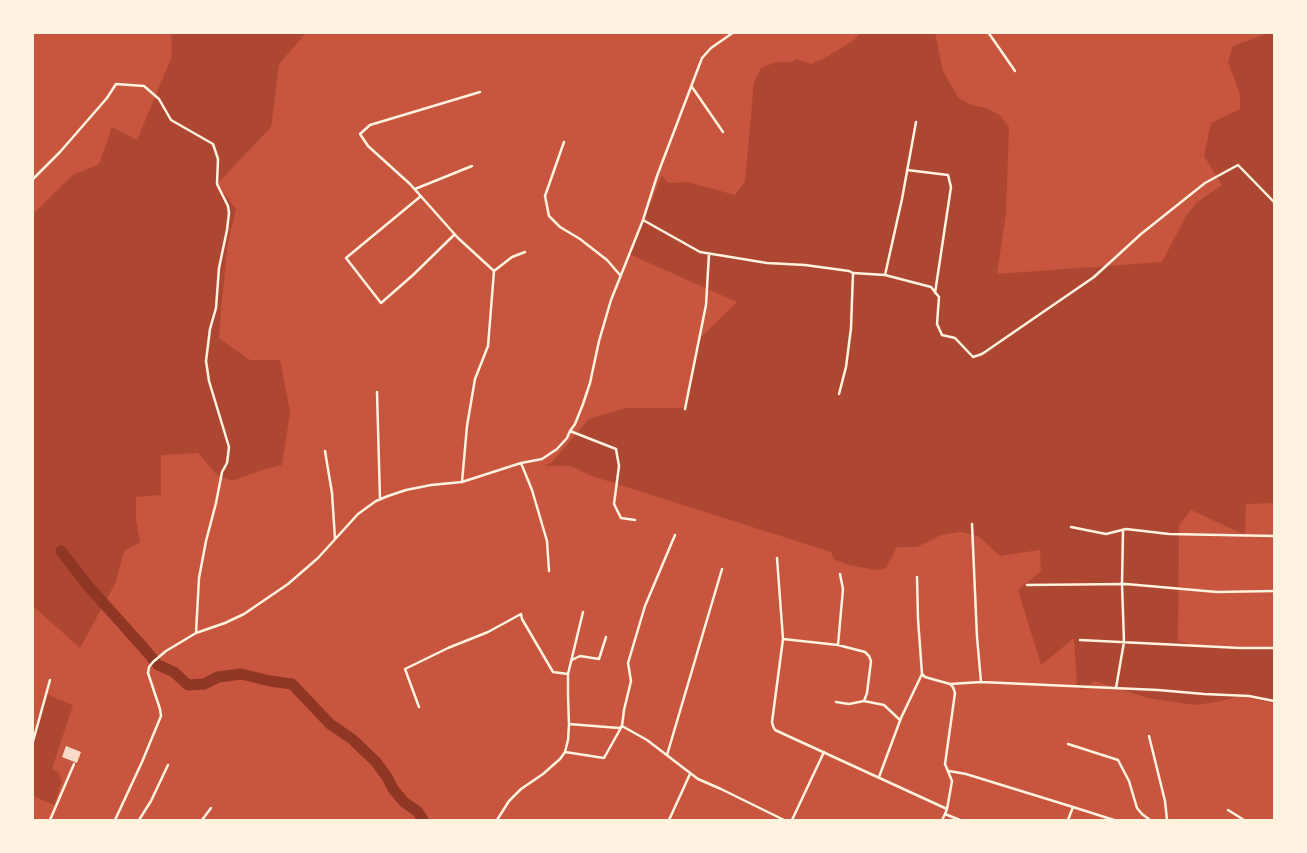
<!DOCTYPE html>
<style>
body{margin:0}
#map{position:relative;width:1307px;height:853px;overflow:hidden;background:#c8553d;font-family:"Exo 2",sans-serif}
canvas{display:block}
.frame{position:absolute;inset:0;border:34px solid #fff3e0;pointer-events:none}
</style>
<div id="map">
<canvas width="1307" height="853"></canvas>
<div class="frame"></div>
</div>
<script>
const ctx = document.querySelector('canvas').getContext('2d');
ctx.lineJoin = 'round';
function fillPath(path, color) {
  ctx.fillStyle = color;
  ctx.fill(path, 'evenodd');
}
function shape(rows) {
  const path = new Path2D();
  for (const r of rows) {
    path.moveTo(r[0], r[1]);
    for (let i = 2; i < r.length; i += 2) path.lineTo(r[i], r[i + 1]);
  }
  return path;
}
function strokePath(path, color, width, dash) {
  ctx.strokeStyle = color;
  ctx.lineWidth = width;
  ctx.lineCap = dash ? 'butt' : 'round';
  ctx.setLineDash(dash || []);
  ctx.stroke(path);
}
fillPath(shape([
 [171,33,306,33,279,64,271,127,217,184,236,209,228,242,222,299,219,338,250,360,280,360,290,412,282,465,265,469,232,481,216,474,198,453,161,455,161,495,136,497,136,520,140,542,124,551,116,582,80,648,33,606,33,214,73,175,99,164,112,127,137,140,172,56],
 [861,33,935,33,943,71,958,97,971,105,986,108,1000,115,1009,127,1006,213,997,274,1162,262,1186,216,1196,203,1222,185,1204,156,1211,123,1240,109,1240,94,1228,62,1233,46,1263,35,1264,33,1274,33,1274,505,1272,503,1246,504,1245,535,1191,510,1179,525,1178,641,1200,647,1274,647,1274,703,1239,696,1217,702,1194,705,1148,698,1095,681,1081,690,1077,686,1074,638,1041,665,1018,590,1041,571,1040,550,1000,556,978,536,960,532,941,535,917,547,897,547,886,568,878,570,848,565,834,559,831,552,592,476,571,466,545,466,553,461,589,419,626,408,685,408,698,340,737,302,629,254,662,175,668,183,688,182,735,195,745,182,754,82,761,68,776,62,792,62,796,59,811,64,825,58,854,40],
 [46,694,73,705,52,769,58,772,62,781,54,805,33,796,33,744,39,724]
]), '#ae4732');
strokePath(shape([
 [61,551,89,587,142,646,158,665,174,672,188,685,204,684,218,677,241,674,270,681,292,684,330,724,352,739,376,762,387,777,393,789,404,802,418,812,423,820]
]), '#8f3625', 11);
fillPath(shape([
 [66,746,81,752,77,763,62,757]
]), '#f7dbc8');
strokePath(shape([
 [988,32,1015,71],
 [692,87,723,132],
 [564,142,545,196,549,216,560,227,580,239,607,260,620,275],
 [907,170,948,175,951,187,935,293],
 [32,180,60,152,107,98,116,84,144,86,159,99,171,120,213,144,218,159,217,184,228,206,229,213,227,230,219,268,216,308,210,329,206,361,209,381,229,447,227,463,222,472,216,503,206,541,199,578,196,633],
 [415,189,472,166],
 [421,196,346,258,381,303,413,275,454,235],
 [643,220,700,252,767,263,805,265,849,271,853,273,885,275,931,287,939,297,937,324,942,335,955,338,973,357,982,354,1094,277,1141,234,1205,183,1238,165,1274,202],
 [494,271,512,257,525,252],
 [885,275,902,199,916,122],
 [377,392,380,499],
 [839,394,846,367,851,328,853,273],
 [685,409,706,305,709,254],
 [570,431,616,449,619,466,614,504,621,518,635,520],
 [325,451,332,493,335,539],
 [521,463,532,490,547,541,549,571],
 [462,482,467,426,475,379,488,346,494,271,458,238,410,184,368,146,360,134,370,125,480,92],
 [972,524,977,637,981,682,1158,690,1204,694,1249,696,1274,701],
 [1071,527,1106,534,1126,529,1169,534,1274,536],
 [777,558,783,639,772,722,773,726,775,730,947,809,945,814,960,820],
 [1027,585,1126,584,1217,592,1274,591],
 [783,639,838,645,865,652,869,656,871,661,867,693,864,701],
 [1080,640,1240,648,1274,648],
 [838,645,843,589,840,574],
 [572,660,580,656,599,659,606,637],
 [922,674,925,677,950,684,953,687,955,693,946,757,945,764,952,781,947,809],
 [950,684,981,682],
 [1116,688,1124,642,1122,584,1123,531],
 [836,702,849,704,864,701,884,705,900,720],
 [419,707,405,669,448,648,488,632,521,614,522,619,553,672,568,674],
 [569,724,619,728,622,726,647,740,698,779,721,789,784,820],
 [1149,736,1165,801,1167,820],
 [1068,744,1118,760,1129,781,1137,808,1142,814,1150,820],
 [32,745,50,680],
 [565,752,604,758,622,726,624,710,631,681,628,663,645,606,675,535],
 [667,755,722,569],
 [949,771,966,774,1073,807,1068,820],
 [879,777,901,718,922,674,918,619,917,577],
 [1073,807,1114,820],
 [1228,810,1244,820],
 [50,820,74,764],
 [115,820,142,762,161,716,160,709,148,673,149,667,153,662,166,651,196,633,225,623,244,614,288,584,318,558,358,514,376,501,388,496,406,490,431,485,462,482,521,463,542,459,557,449,567,438,570,431,575,424,583,404,590,383,599,341,611,300,643,220,657,176,702,58,711,48,734,32],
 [139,820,151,801,168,765],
 [202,820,211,808],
 [497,820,509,801,521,789,543,774,560,759,565,752,568,740,569,724,568,696,568,674,583,612],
 [669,820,690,774],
 [792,820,824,752],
 [942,820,945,814]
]), '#fff3e0', 2.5);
</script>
